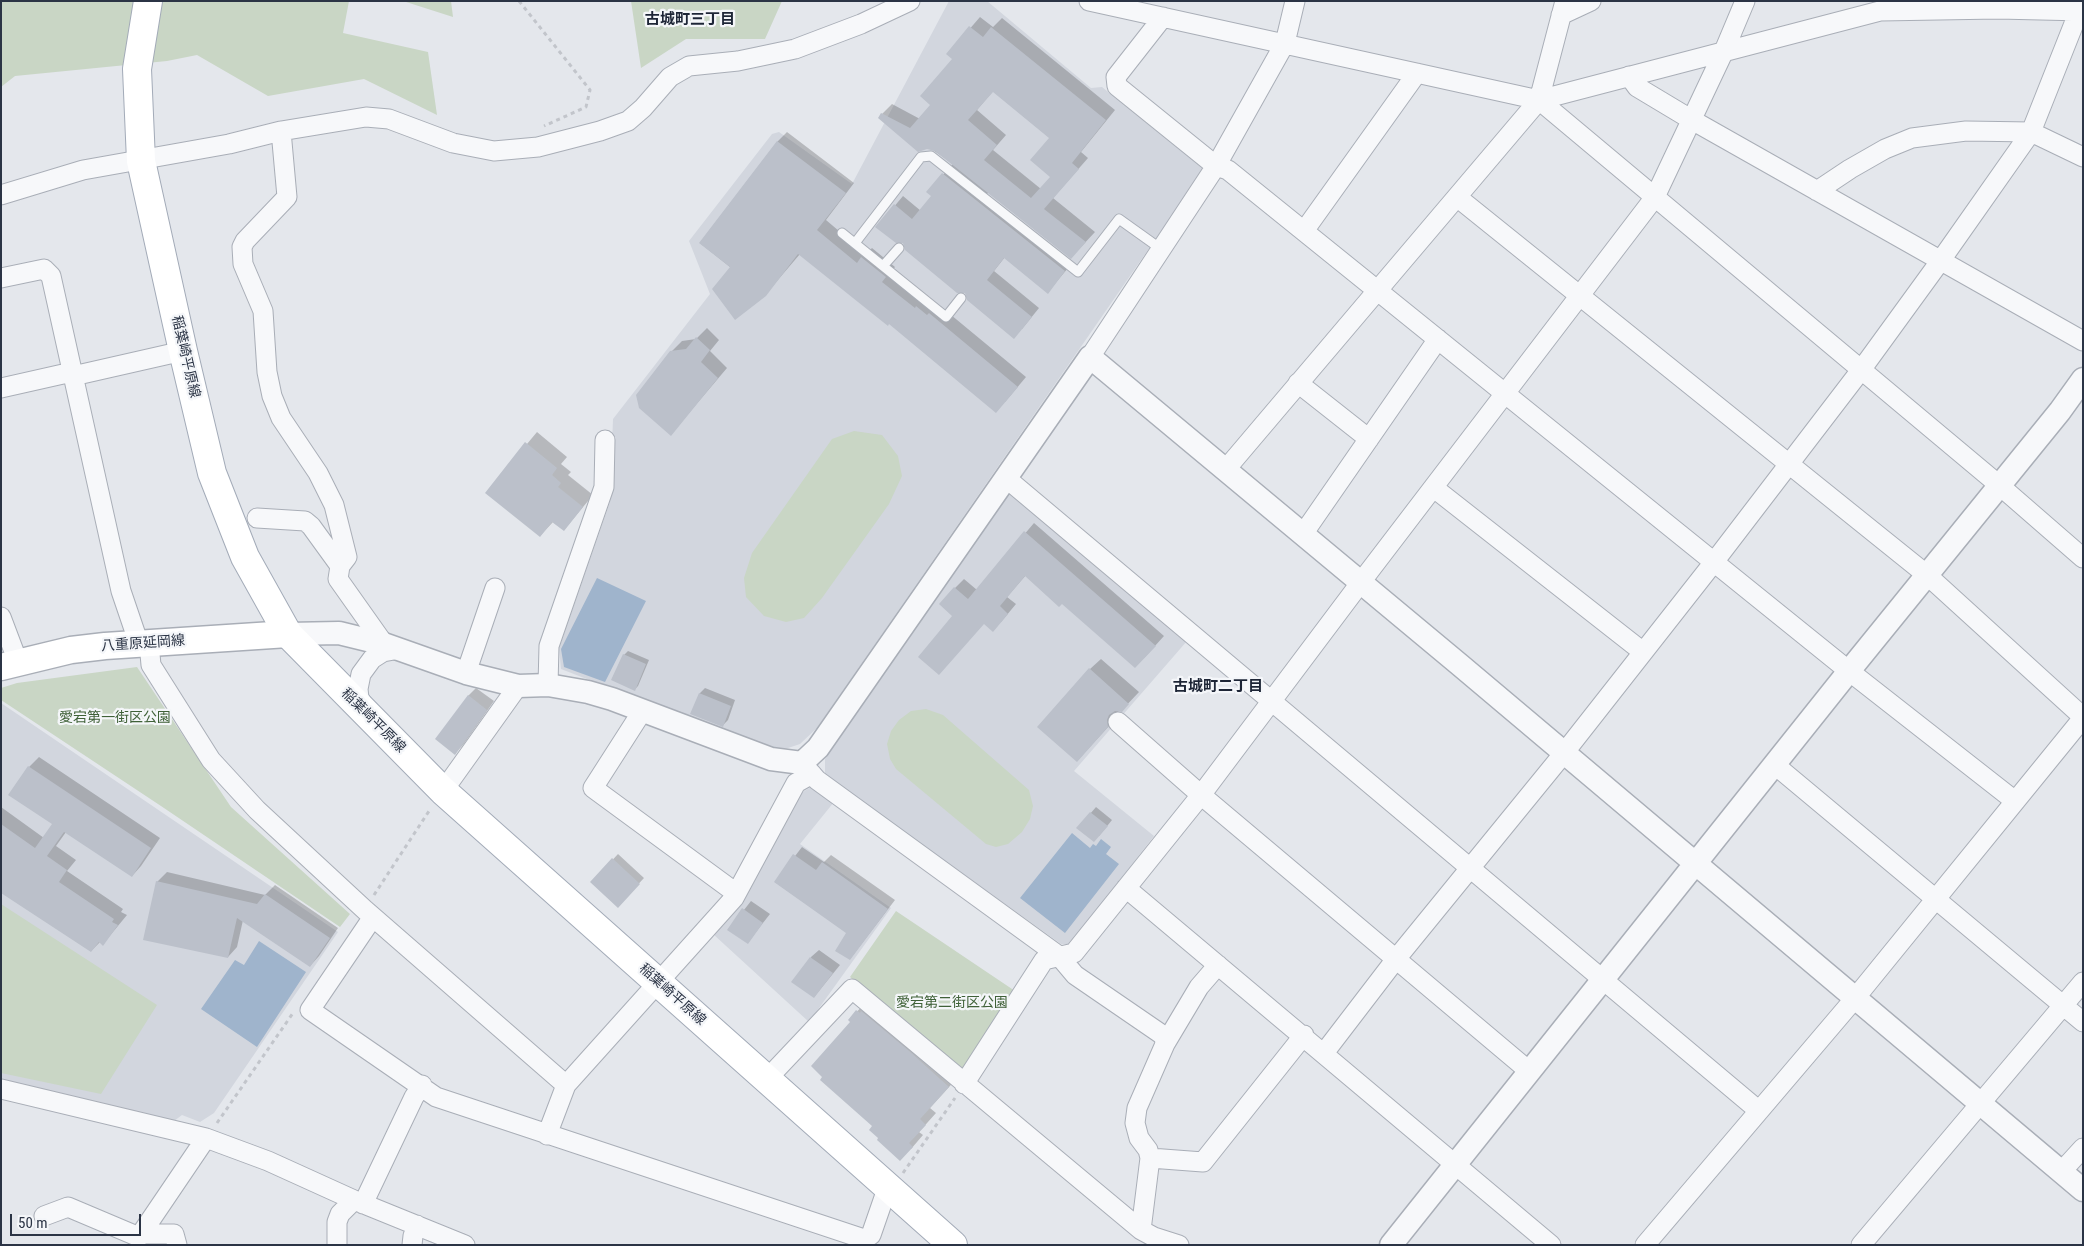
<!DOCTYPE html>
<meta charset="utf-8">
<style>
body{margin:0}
#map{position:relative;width:2084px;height:1246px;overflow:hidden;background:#e4e7ec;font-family:"Roboto Condensed",sans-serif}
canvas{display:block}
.frame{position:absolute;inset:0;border:2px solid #2b3445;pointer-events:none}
.scale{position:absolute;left:10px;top:1214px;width:131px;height:22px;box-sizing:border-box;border:2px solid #2b3445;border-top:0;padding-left:6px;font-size:15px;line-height:18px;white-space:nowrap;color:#2b3445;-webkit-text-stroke:4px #f4f6f9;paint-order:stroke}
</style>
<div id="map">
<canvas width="2084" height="1246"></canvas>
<div class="frame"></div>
<div class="scale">50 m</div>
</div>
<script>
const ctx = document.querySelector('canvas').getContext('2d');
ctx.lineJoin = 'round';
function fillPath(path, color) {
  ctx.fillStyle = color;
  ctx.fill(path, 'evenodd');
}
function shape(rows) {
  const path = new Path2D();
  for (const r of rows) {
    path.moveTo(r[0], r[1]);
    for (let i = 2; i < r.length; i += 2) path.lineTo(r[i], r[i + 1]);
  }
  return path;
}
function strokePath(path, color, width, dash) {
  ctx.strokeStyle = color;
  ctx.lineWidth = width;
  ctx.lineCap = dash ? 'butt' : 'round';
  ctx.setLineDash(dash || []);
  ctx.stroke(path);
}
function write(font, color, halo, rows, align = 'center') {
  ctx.font = font + ' "Roboto Condensed","Noto Sans JP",sans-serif';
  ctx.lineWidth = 4.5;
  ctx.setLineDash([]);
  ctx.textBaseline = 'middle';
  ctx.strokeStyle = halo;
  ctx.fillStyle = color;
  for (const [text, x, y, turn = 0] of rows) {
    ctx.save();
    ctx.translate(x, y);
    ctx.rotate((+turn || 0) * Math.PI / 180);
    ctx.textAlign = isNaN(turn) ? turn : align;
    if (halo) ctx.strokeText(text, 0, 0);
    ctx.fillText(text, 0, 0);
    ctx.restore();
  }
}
fillPath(shape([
 [949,1,987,1,1091,88,1102,87,1204,169,817,728,800,744,779,751,762,747,561,669,559,648,610,502,613,419,710,294,689,241,772,134,779,132,852,184],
 [1009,489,1187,641,1074,771,1154,836,1070,944,1061,944,825,775,825,759],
 [1,703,338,932,214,1113,200,1122,182,1115,174,1121,1,1082],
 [811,787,834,802,800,844,891,908,809,1022,713,934,801,793]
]), '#d2d6de');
fillPath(shape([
 [1,1,349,1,343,33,428,52,437,115,364,79,268,96,197,55,167,61,15,76,1,87],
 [403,1,451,1,453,17],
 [631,1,782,1,765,39,686,39,641,68],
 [854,431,882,435,898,456,902,476,889,504,822,598,804,618,786,622,764,616,746,597,744,578,752,553,832,439],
 [137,667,231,807,350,914,340,927,161,806,1,700,1,688,17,683],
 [926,709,943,715,1029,790,1033,806,1030,819,1022,832,1008,844,996,847,986,844,896,769,890,759,887,744,891,731,899,720,911,711],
 [1,904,157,1005,101,1094,1,1073],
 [896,911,1015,991,962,1071,850,977]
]), '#c9d6c5');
fillPath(shape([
 [597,578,646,601,605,682,564,667,561,649],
 [1072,833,1090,848,1093,844,1096,846,1101,839,1111,847,1106,854,1119,864,1065,933,1020,898],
 [259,941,306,972,257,1047,201,1009,235,960,244,965]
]), '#9fb4cc');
fillPath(shape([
 [980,17,993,27,1002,18,1115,110,1081,152,1088,158,1053,198,1095,232,1081,247,989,192,987,194,1073,262,1048,292,1005,257,994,271,1039,308,1022,329,966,292,904,242,877,227,903,196,921,211,933,196,928,191,953,164,882,114,892,104,920,119,932,105,953,59,948,54],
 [993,91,1050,138,1052,176,1041,189,993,150,1006,135,977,110],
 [787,132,854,183,826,220,866,254,872,248,895,267,891,272,937,307,939,305,1026,377,1005,402,890,323,800,254,765,295,700,243,778,141],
 [707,328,719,340,710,351,727,368,671,434,671,352,682,341,696,339],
 [537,432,567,457,561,464,571,472,568,475,593,495,564,530,553,522,540,536,486,493],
 [1034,523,1164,636,1144,658,1062,603,1026,575,1007,597,1016,604,1001,622,984,623,954,616,955,588,964,579,977,590],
 [628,651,649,660,638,686,635,689,624,655],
 [1101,659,1139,692,1122,710,1118,710,1119,715,1077,761,1090,669],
 [476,688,494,701,463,745,455,753,468,696],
 [705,688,735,700,728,720,723,725,692,713,700,693],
 [39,757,160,838,141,866,132,876,66,832,56,846,76,860,67,871,123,909,121,912,127,915,103,944,100,942,91,951,1,890,1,807,44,838,54,824,10,795,29,767],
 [1096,807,1112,820,1099,836,1078,828],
 [802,847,824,862,831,855,895,900,850,959,848,933,775,882],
 [618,854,644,878,618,906,592,882],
 [167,872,265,895,275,885,338,928,319,956,310,966,243,920,237,947,228,957,157,882],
 [751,901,770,914,748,942,729,929],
 [819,950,840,965,814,997,811,957],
 [868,1000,959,1076,930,1108,936,1113,919,1132,923,1135,911,1149,879,1137,874,1126,851,1022,849,1020]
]), '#0003');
fillPath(shape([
 [969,26,983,37,991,27,1106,120,1072,163,1079,169,1044,209,1086,242,1071,259,935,151,927,149,918,152,878,118,881,113,910,128,930,105,920,96,952,59,946,54],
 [993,92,1049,138,1030,160,1050,177,1031,198,984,160,997,145,968,120],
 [777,141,846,193,817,230,857,263,861,257,886,277,882,282,915,308,916,306,927,315,929,313,1018,387,996,413,889,324,888,326,798,254,766,296,735,320,712,289,730,267,699,243],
 [942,173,1065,271,1048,294,1004,258,987,280,1032,317,1014,339,967,300,965,293,957,293,905,250,903,243,896,243,875,227,894,204,912,219,931,196,926,192],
 [696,337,710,350,701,362,718,378,671,436,639,408,636,395,670,351,686,349],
 [525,442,557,468,552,475,561,483,558,487,583,507,564,531,552,522,540,537,485,493],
 [1024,531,1156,646,1135,668,1062,604,1059,607,1025,576,1000,606,1008,614,993,632,984,624,939,675,918,657,952,616,939,604,954,587,968,599],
 [623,654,646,664,635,691,611,680],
 [1089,668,1129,704,1122,712,1115,711,1109,715,1107,720,1108,727,1077,762,1037,727],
 [699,693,731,706,723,727,690,714],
 [468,695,487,710,455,755,435,739],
 [28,766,151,848,132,877,64,832,47,856,67,870,59,882,114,919,112,922,118,925,103,946,99,942,91,952,1,893,1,824,35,848,52,824,8,795],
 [1090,812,1108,826,1094,842,1076,828],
 [793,854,816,870,822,862,888,909,850,960,835,951,846,933,774,882],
 [612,858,640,884,618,908,590,882],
 [156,881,257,904,265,894,330,938,310,967,237,918,228,958,143,940],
 [742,908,763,923,748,944,727,930],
 [810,957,833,973,814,998,791,982],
 [856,1010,860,1013,861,1011,909,1051,949,1087,920,1119,926,1125,909,1143,913,1147,900,1161,877,1140,878,1138,869,1130,872,1126,820,1080,822,1077,811,1066,850,1022,848,1020]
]), '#bbc0ca');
const service = shape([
 [842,233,946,317,961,298],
 [855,243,921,157,931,156,1078,272,1119,219,1161,249],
 [883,266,899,248]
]);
const minor = shape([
 [1089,1,1539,100,1880,11,1998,9,2083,11],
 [1561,15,1591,1],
 [1163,17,1116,77,1117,86,1216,166,1228,170,1849,671,2015,801],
 [1629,76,1637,87,1692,120,2083,341],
 [1539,100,1999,485,2083,558],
 [281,131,287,197,245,241,242,247,243,264,263,311,267,372,272,396,281,418,318,473,334,505,347,557,340,566,338,579,384,644],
 [1817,191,1850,169,1885,149,1912,138,1966,131,2031,132,2083,157],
 [1,195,83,170,229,144,281,131,366,117,389,119,453,143,494,151,538,147,600,131,628,121,643,108,670,77,689,66,738,61,795,49,861,24,910,1],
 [1457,197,1927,575,2083,717],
 [1304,231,1417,73],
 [1,278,44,269,51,276,121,591,139,644],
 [1090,357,1216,166,1285,43,1295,1],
 [73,376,183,351],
 [1298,383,1369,439],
 [1,388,72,372],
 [1226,469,1539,100,1565,1],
 [1006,478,1758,1110],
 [1434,488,1643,652],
 [257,518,305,521,311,526,340,566],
 [1303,534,1438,339],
 [1,617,18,662],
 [149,643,151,665,211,760,257,810,365,910,566,1085],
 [466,673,495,588],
 [548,685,549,646,604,487,605,440],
 [365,708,359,698,358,689,361,674,372,659,383,652,399,649],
 [643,710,593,788,736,893],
 [1118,722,1201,795,1529,1071],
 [802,763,817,780,1059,956,1075,975,1164,1036,1165,1044,1137,1108,1135,1123,1139,1138,1148,1150,1150,1158,1141,1230],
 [1775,765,2083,1022],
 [443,791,518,686],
 [1126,888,1551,1245],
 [373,917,310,1010,436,1097,864,1239,871,1235,888,1186],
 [1165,1044,1199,987,1218,965],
 [1324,1053,1396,959,1564,753,1714,562,1861,370,1941,260,2031,132,2079,11,2079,1],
 [767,1079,852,989,1141,1230,1154,1237,1179,1245],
 [964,1084,1044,960,1074,953,1201,795,1361,582,1655,197,1724,51,1745,1],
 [1,1089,206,1138,268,1161,354,1200,465,1245],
 [547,1135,566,1085,734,898,796,783,812,774],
 [1150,1158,1203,1162,1304,1035],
 [2061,1172,2083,1148],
 [363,1204,414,1097,422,1085],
 [44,1216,68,1207,139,1237,206,1138],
 [141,1234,174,1234,177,1245],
 [337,1245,337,1222,340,1214,354,1200],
 [412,1245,413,1236,417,1225],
 [1645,1245,1856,997,2083,718],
 [1861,1245,2083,982]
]);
const tertiary = shape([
 [288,634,339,633,384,644,466,673,518,686,548,685,588,692,612,699,771,759,802,763,818,748,1090,357,1460,665,2083,1190],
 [1391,1245,1849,671,2060,411,2083,379]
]);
const secondary = shape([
 [1,667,71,650,105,646,288,634]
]);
const primary = shape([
 [148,1,137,69,141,161,183,351,212,473,245,557,288,634,443,791,953,1245]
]);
strokePath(service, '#a9aeb7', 11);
strokePath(minor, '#a9aeb7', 21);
strokePath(tertiary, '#a9aeb7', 25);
strokePath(secondary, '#a9aeb7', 29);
strokePath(primary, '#a3abb8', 30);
strokePath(shape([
 [519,1,590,90,586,107,544,126],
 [374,895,431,808],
 [217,1123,293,1013],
 [903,1173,955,1098]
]), '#c2c5cb', 3, [4, 4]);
strokePath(service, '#f7f8fa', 9);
strokePath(minor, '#f7f8fa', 19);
strokePath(tertiary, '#f7f8fa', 22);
strokePath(secondary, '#fff', 26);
strokePath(primary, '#fff', 28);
write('14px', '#2b3445', '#f4f6f9', [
 ["稲葉崎平原線",185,357,77],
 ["八重原延岡線",143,644,-4],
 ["稲葉崎平原線",373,721,45],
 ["稲葉崎平原線",672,995,42]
]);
write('14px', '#3f6138', '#f4f6f9', [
 ["愛宕第一街区公園",115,718],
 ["愛宕第二街区公園",952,1003]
]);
write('bold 15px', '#1d2536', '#f4f6f9', [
 ["古城町三丁目",690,20],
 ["古城町二丁目",1218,687]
]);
</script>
